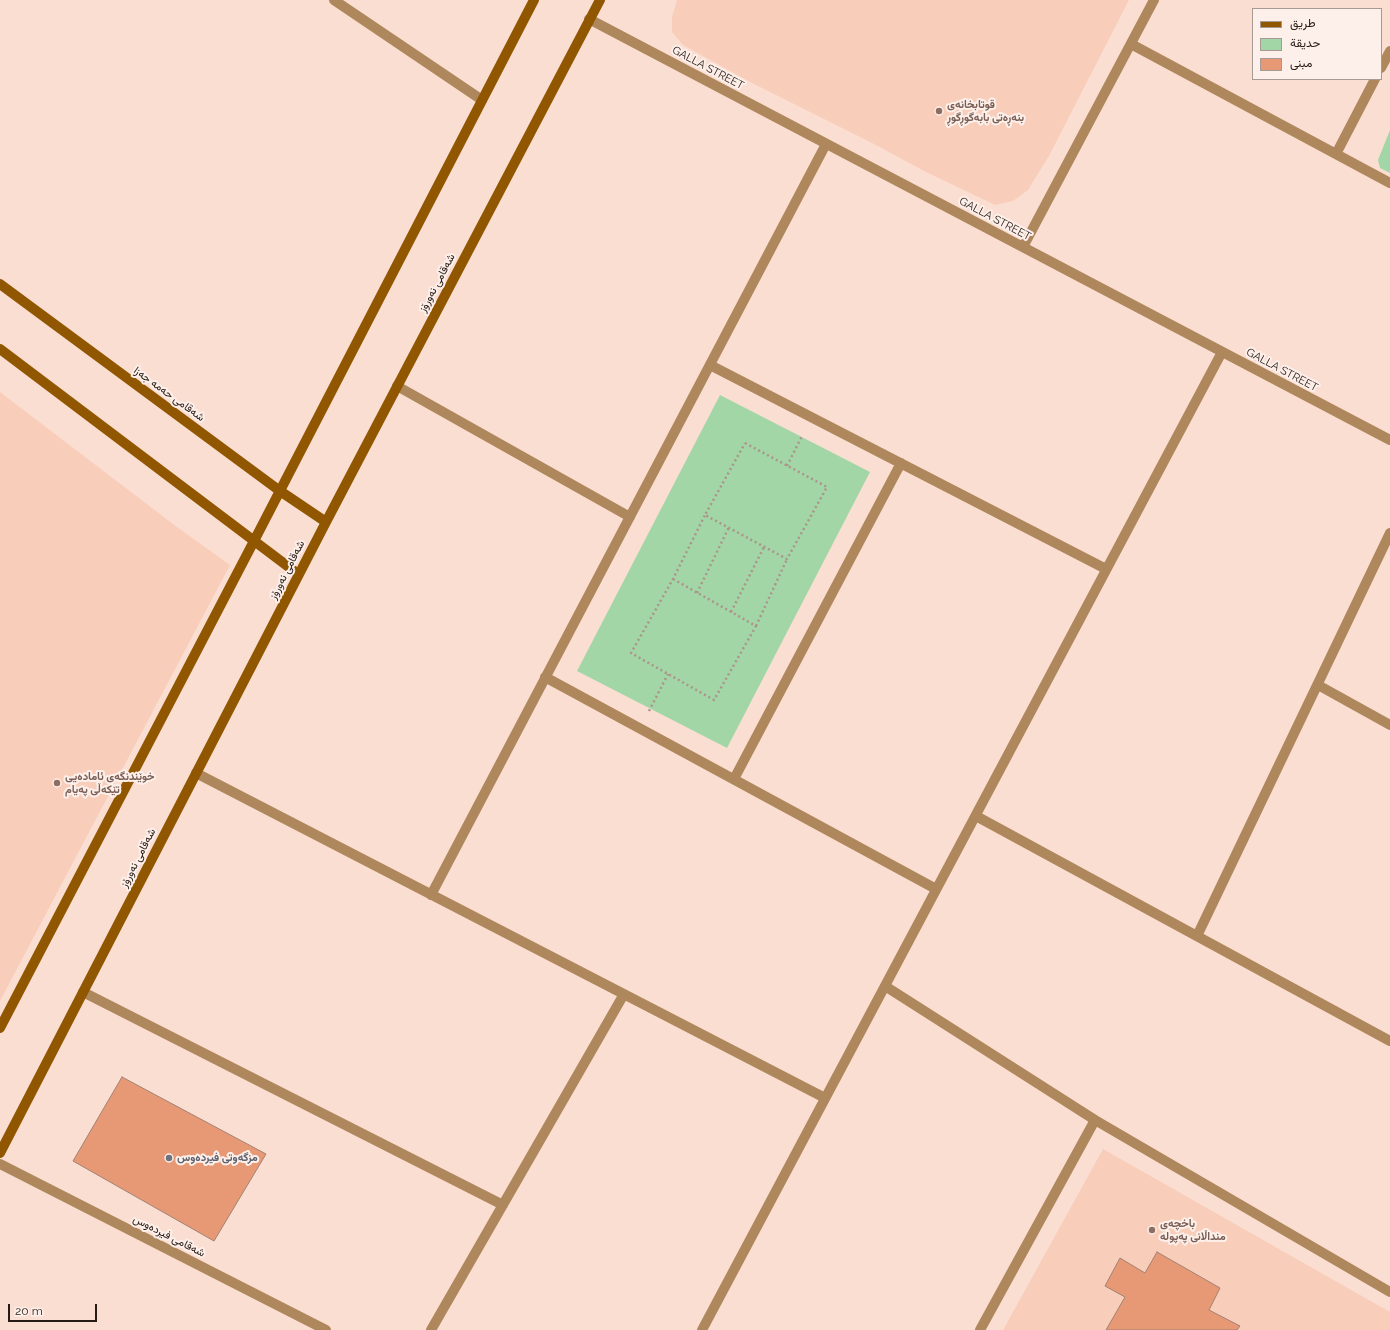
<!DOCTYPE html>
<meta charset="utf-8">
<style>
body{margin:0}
#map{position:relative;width:1390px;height:1330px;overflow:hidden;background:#fbded2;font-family:Raleway,Vazirmatn,sans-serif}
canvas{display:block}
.legend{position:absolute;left:1252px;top:8px;width:130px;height:72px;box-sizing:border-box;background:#fdefe9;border:1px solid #a79a94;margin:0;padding:5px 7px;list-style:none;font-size:12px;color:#261a14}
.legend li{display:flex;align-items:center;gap:8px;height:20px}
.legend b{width:20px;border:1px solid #a79a94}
.scale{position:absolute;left:8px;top:1304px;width:89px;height:18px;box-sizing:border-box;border:2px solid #261a14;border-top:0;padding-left:5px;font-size:12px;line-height:14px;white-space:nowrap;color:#261a14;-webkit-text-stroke:3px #fdefe9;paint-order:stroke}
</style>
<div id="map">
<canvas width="1390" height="1330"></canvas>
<ul class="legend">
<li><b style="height:5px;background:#915700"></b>طريق</li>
<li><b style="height:11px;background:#a3d6a7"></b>حديقة</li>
<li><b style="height:11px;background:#e79975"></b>مبنى</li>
</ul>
<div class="scale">20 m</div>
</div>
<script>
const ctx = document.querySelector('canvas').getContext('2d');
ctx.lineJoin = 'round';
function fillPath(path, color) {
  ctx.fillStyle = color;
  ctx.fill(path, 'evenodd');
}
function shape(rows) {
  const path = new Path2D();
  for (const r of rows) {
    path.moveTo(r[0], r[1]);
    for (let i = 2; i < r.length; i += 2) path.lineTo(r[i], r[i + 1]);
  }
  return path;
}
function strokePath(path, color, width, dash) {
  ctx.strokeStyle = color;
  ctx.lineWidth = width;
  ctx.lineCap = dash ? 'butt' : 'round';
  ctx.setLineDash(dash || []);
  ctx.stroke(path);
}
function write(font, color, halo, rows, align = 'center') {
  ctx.font = font + ' Raleway,Vazirmatn,sans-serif';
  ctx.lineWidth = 4;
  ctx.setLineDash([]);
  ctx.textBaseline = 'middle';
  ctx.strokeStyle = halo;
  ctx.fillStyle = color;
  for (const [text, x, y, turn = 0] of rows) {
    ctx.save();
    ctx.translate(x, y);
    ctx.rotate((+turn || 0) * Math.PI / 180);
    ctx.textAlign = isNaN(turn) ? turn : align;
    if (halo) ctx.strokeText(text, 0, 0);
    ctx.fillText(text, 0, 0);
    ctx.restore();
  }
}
fillPath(shape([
 [677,0,1129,0,1049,156,1028,190,1013,201,995,205,924,171,874,144,752,83,683,45,672,32,672,17],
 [0,392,177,527,230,565,0,1001],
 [1103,1149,1390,1312,1390,1330,1003,1330]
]), '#f8cebb');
fillPath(shape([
 [1390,130,1390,173,1380,168,1378,160],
 [720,395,870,472,727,748,577,671]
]), '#a3d6a7');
const building = shape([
 [122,1077,266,1154,214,1241,73,1161,122,1077],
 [1157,1252,1220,1288,1209,1310,1240,1326,1237,1330,1106,1330,1125,1297,1105,1286,1120,1258,1145,1273,1157,1252]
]);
fillPath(building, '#e79975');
strokePath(building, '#a18273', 1);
strokePath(shape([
 [745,443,827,487,787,559,705,515,745,443],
 [787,466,802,436],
 [673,579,756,626,714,700,631,653,673,579,705,515],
 [697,593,729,527],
 [731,612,764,547],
 [756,626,787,559],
 [649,711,668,674]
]), '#ab948a', 2.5, [2, 3]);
strokePath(shape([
 [334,0,482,100],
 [589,19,1390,440],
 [1131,44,1390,183],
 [1381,68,1390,51],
 [1336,154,1375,79],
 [1023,247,1154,0],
 [710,365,1106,569],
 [397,386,630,517],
 [545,677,936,889],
 [1318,685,1390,725],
 [196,773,825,1098],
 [734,779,901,463],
 [976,816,1390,1041],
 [431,895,826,144],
 [1197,936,1390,533],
 [885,986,1095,1120,1390,1292],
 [83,992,503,1205],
 [0,1164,326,1330],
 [431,1330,624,994],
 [702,1330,1222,352],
 [980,1330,1095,1120]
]), '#af875d', 10);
strokePath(shape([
 [0,284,280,491,326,522],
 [0,349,298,574],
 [0,1028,254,541,534,0],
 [0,1153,326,522,600,0]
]), '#915700', 10);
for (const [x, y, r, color] of [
 [939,111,4,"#8d6e63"],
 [57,783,4,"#8d6e63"],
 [169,1158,4,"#6b7280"],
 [1152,1230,4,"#8d6e63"]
]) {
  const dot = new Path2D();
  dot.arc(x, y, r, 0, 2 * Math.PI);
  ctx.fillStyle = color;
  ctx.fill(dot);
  strokePath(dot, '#fdefe9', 1.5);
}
write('11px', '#261a14', '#fdefe9', [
 ["GALLA STREET",708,68,28],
 ["GALLA STREET",995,219,28],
 ["شەقامی نەورۆز",437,283,-62],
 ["GALLA STREET",1282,370,28],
 ["شەقامی حەمە جەزا",169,394,36],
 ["شەقامی نەورۆز",287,570,-63],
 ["شەقامی نەورۆز",138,858,-63],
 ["شەقامی فیردەوس",169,1236,27]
]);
write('bold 11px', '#785e54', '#fdefe9', [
 ["قوتابخانەی",947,105],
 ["بنەڕەتی بابەگوڕگوڕ",947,118],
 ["خوێندنگەی ئامادەیی",65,777],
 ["تێکەڵی پەیام",65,790],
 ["باخچەی",1160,1224],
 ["منداڵانی پەپولە",1160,1237]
], 'left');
write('bold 11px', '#5b616d', '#fdefe9', [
 ["مزگەوتی فیردەوس",177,1158]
], 'left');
</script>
